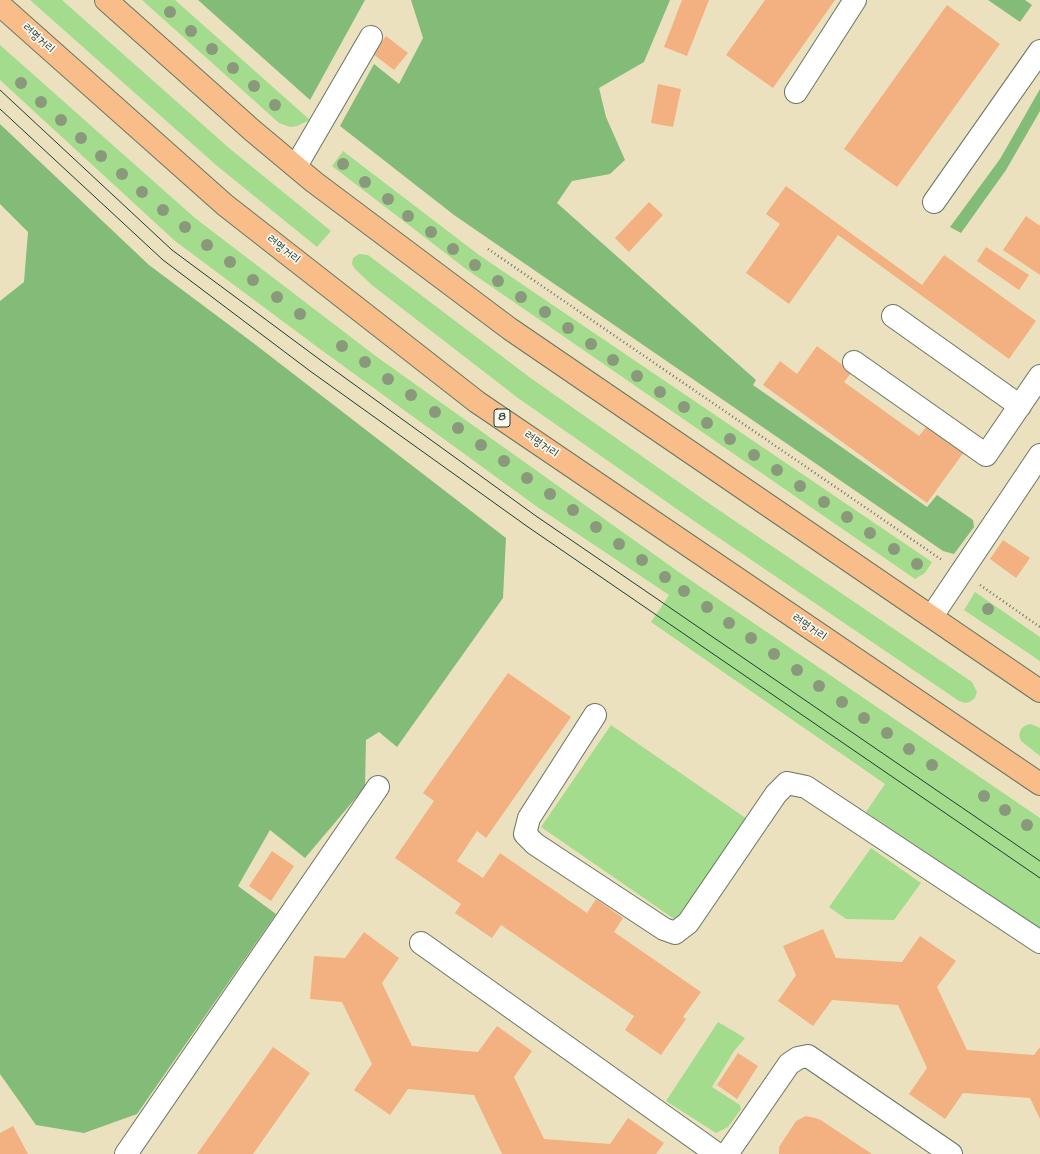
<!DOCTYPE html>
<meta charset="utf-8">
<style>
body{margin:0}
canvas{display:block;background:#ece1be}
</style>
<canvas width="1040" height="1154"></canvas>
<script>
const ctx = document.querySelector('canvas').getContext('2d');
ctx.lineJoin = 'round';
function fillPath(path, color) {
  ctx.fillStyle = color;
  ctx.fill(path, 'evenodd');
}
function shape(rows) {
  const path = new Path2D();
  for (const r of rows) {
    path.moveTo(r[0], r[1]);
    for (let i = 2; i < r.length; i += 2) path.lineTo(r[i], r[i + 1]);
  }
  return path;
}
function strokePath(path, color, width, dash) {
  ctx.strokeStyle = color;
  ctx.lineWidth = width;
  ctx.lineCap = dash ? 'butt' : 'round';
  ctx.setLineDash(dash || []);
  ctx.stroke(path);
}
function write(font, color, halo, rows, align = 'center') {
  ctx.font = font + ' "Architects Daughter","Poor Story",sans-serif';
  ctx.lineWidth = 3.5;
  ctx.setLineDash([]);
  ctx.textBaseline = 'middle';
  ctx.strokeStyle = halo;
  ctx.fillStyle = color;
  for (const [text, x, y, turn = 0] of rows) {
    ctx.save();
    ctx.translate(x, y);
    ctx.rotate((+turn || 0) * Math.PI / 180);
    ctx.textAlign = isNaN(turn) ? turn : align;
    if (halo) ctx.strokeText(text, 0, 0);
    ctx.fillText(text, 0, 0);
    ctx.restore();
  }
}
fillPath(shape([
 [30,0,62,0,229,148,331,231,317,247,216,165],
 [142,0,175,0,310,120,297,126,290,127,279,123],
 [0,45,195,218,377,357,683,575,1040,818,1040,928,866,812,885,784,651,622,669,595,536,506,320,349,175,241,0,80],
 [343,151,479,255,932,562,925,573,915,579,466,269,332,166],
 [359,254,368,255,532,379,707,502,972,682,977,692,975,698,970,702,965,703,959,701,694,521,518,398,373,286,355,269,352,264,353,258],
 [975,592,1040,637,1040,661,964,610],
 [1031,724,1040,728,1040,756,1021,741,1019,735,1021,729,1026,725],
 [611,725,747,819,677,921,541,827],
 [871,848,921,883,894,920,846,919,829,907],
 [718,1022,745,1038,734,1051,712,1087,740,1105,741,1109,728,1127,716,1133,666,1101]
]), '#a4dc8d');
fillPath(shape([
 [198,0,365,0,310,100],
 [411,0,670,0,644,62,599,88,606,117,625,160,610,174,572,181,557,203,756,380,753,385,927,507,937,495,973,520,974,527,954,554,943,551,454,215,340,126,374,64,399,84,423,38],
 [988,0,1025,0,1032,5,1020,22],
 [1040,89,1040,111,1006,170,961,233,950,227,1000,159],
 [0,124,149,265,252,342,506,538,503,598,397,747,379,732,366,740,365,787,305,858,270,830,238,886,276,914,137,1114,84,1133,36,1125,0,1074,0,301,24,282,28,232,0,204]
]), '#83bc78');
fillPath(shape([
 [682,0,709,0,687,56,664,47],
 [765,0,835,0,773,88,726,55],
 [947,5,1000,44,897,187,844,149],
 [386,36,408,53,394,70,373,54],
 [658,84,681,89,673,127,651,123],
 [786,186,922,285,944,255,1036,321,1009,359,838,235,789,304,746,273,780,224,766,214],
 [649,202,663,215,629,252,615,238],
 [1026,216,1040,226,1040,275,1003,250],
 [986,247,1029,275,1019,290,977,261],
 [817,346,852,372,844,382,919,436,927,426,964,452,927,503,763,385,780,361,797,374],
 [1003,540,1030,558,1016,578,990,559],
 [508,673,571,717,486,838,477,831,457,861,483,878,500,853,587,913,596,899,623,918,614,932,701,992,683,1017,686,1019,661,1055,625,1030,634,1016,501,925,492,938,455,913,461,904,395,858,434,801,423,793],
 [272,851,294,866,271,901,249,886],
 [823,929,836,958,902,962,920,936,956,961,937,987,967,1050,1034,1055,1040,1047,1040,1119,1030,1098,963,1093,945,1119,909,1094,927,1068,898,1005,832,1000,813,1026,778,1001,796,975,783,946],
 [364,932,399,958,382,983,412,1046,478,1052,497,1026,532,1051,514,1077,544,1139,610,1144,628,1118,664,1143,656,1154,502,1154,474,1095,408,1089,390,1115,354,1090,372,1064,342,1002,310,999,314,956,345,958],
 [273,1047,310,1073,253,1154,197,1154],
 [738,1053,758,1066,737,1099,717,1085],
 [806,1116,819,1119,872,1154,779,1154,779,1147,796,1121],
 [13,1126,28,1154,0,1154,0,1133]
]), '#f3b081');
const minor = shape([
 [796,92,855,0],
 [296,166,371,37],
 [934,202,1040,51],
 [893,316,1020,406],
 [854,362,986,455,1040,376],
 [932,616,1040,455],
 [595,715,529,818,525,834,535,844,664,929,675,933,688,923,776,794,787,783,806,787,1040,942],
 [421,943,717,1154],
 [126,1154,378,787],
 [727,1154,789,1064,798,1058,808,1056,951,1154]
]);
const highway = shape([
 [106,0,253,131,314,182,510,329,1040,691],
 [0,5,225,205,477,402,1040,784]
]);
strokePath(minor, '#677664', 24);
strokePath(highway, '#677664', 24);
strokePath(shape([
 [488,249,942,560],
 [980,585,1040,627]
]), '#677664', 2.5, [1, 3]);
strokePath(minor, '#fff', 22);
strokePath(highway, '#f8bd89', 22);
strokePath(shape([
 [0,90,172,250,319,359,536,516,1040,861],
 [0,109,163,260,310,371,528,527,1040,878]
]), '#1f3d34', 1);
ctx.fillStyle = '#8a987c';
for (const [x, y] of [
 [170,12],
 [191,31],
 [212,49],
 [233,68],
 [21,83],
 [254,86],
 [41,102],
 [275,105],
 [61,120],
 [81,138],
 [101,156],
 [343,164],
 [122,174],
 [365,182],
 [142,192],
 [388,199],
 [163,210],
 [408,216],
 [185,227],
 [431,232],
 [207,245],
 [453,249],
 [230,262],
 [475,265],
 [253,280],
 [498,281],
 [277,297],
 [521,297],
 [545,312],
 [300,314],
 [568,328],
 [591,344],
 [342,346],
 [613,360],
 [365,362],
 [637,376],
 [388,379],
 [660,392],
 [411,395],
 [684,407],
 [435,412],
 [707,423],
 [458,428],
 [730,439],
 [481,445],
 [754,455],
 [504,461],
 [777,470],
 [527,478],
 [800,486],
 [550,494],
 [824,502],
 [573,510],
 [847,517],
 [596,527],
 [870,533],
 [619,544],
 [894,549],
 [642,560],
 [917,564],
 [665,577],
 [684,591],
 [707,607],
 [988,609],
 [729,623],
 [751,638],
 [774,654],
 [797,670],
 [819,686],
 [842,702],
 [864,718],
 [887,733],
 [909,749],
 [932,765],
 [984,796],
 [1005,810],
 [1027,825]
]) {
  ctx.beginPath();
  ctx.arc(x, y, 6, 0, 2 * Math.PI);
  ctx.fill();
}
for (const [x, y, w] of [
 [502,418,16]
]) {
  const box = new Path2D();
  box.roundRect(x - w / 2, y - 9, w, 18, 3);
  ctx.fillStyle = '#fbf7ec';
  ctx.fill(box);
  strokePath(box, '#1f3d34', 1);
}
write('bold 11px', '#1f3d34', null, [
 ["8",502,418]
]);
write('12px', '#1f3d34', '#fbf7ec', [
 ["려명거리",38,39,42],
 ["려명거리",283,250,38],
 ["려명거리",541,445,34],
 ["려명거리",809,628,34]
]);
</script>
